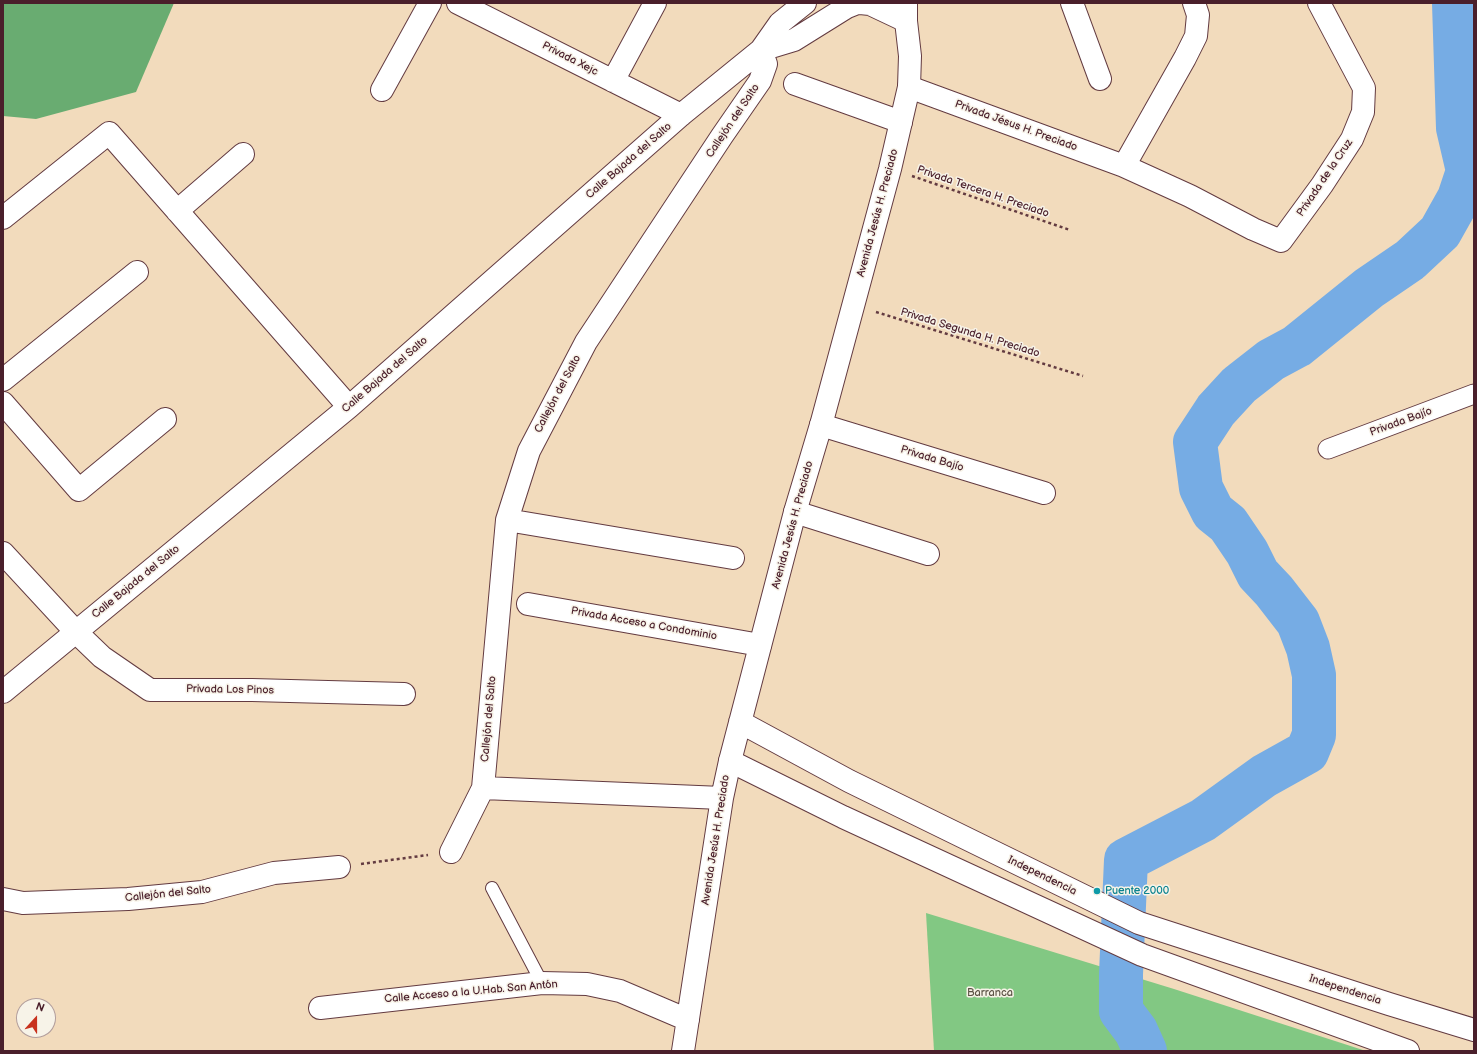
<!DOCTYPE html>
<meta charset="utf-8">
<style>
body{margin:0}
#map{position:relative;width:1477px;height:1054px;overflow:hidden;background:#f2dbbc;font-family:"Balsamiq Sans",sans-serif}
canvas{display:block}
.frame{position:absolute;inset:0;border:4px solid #4a1f2b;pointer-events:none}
.north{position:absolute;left:16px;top:998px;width:40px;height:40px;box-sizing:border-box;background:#f7f3e8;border:1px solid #b29e9c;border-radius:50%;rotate:21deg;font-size:11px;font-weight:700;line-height:16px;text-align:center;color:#4a1f2b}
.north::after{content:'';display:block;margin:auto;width:14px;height:18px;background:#c8321e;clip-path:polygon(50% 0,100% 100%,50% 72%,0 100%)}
</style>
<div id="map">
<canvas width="1477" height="1054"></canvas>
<div class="frame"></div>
<div class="north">N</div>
</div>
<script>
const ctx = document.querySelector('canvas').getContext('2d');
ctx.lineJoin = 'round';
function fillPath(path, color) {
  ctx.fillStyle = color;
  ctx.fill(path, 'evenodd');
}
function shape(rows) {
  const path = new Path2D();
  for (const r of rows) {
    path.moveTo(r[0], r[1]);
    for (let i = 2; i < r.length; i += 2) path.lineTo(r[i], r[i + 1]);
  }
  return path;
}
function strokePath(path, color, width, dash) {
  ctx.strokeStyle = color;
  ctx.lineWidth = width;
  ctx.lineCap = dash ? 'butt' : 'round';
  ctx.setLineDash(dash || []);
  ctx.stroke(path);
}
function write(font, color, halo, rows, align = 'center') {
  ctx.font = font + ' "Balsamiq Sans",sans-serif';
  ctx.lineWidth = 3;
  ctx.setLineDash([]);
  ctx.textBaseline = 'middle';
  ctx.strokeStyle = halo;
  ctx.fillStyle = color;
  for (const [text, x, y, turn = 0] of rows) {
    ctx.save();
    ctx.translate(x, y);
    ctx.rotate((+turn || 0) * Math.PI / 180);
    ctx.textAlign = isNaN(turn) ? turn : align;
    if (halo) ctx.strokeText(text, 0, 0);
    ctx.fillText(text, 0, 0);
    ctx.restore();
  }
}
fillPath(shape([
 [926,913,1174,989,1366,1051,934,1051]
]), '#82c883');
fillPath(shape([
 [3,3,174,3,136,92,36,119,3,116]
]), '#69ac71');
strokePath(shape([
 [1145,1051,1136,1031,1121,1011,1121,974,1126,860,1203,820,1264,776,1307,752,1314,735,1314,675,1308,648,1298,622,1274,591,1258,574,1247,552,1228,524,1213,512,1201,488,1195,442,1216,410,1239,385,1271,360,1297,346,1369,288,1410,260,1440,232,1459,198,1468,171,1458,128,1454,3]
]), '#76ace4', 44);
const service = shape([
 [492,888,542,983]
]);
const pedestrian = shape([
 [1328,449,1474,394]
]);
const minor = shape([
 [458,3,681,115],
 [860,3,870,4,906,21],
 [1072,3,1100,79],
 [761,50,794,40,847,7,857,3],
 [613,81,655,3],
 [795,84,901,122],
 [909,87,1124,166,1190,196,1253,229,1281,241,1322,185,1352,139,1363,112,1364,88,1319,3],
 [382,90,430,3],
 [1124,166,1185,58,1196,36,1198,15,1194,3],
 [177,211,243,154],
 [3,218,109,133,349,407],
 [3,380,137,272],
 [3,403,79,490,165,419],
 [821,425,1044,493],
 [795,512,928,554],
 [507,520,733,558],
 [3,553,76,632,102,657,150,690,252,690,404,694],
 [528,604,760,645],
 [3,692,349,407,681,115,761,50,780,23,805,3],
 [483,788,722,798],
 [451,852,483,788,507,520,529,451,586,342,722,136,760,81,766,64,761,50],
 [3,899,23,903,128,899,202,892,274,873,339,867],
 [320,1008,542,983,587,984,620,991,688,1020],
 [683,1051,722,798,730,761]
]);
const tertiary = shape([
 [906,3,906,21,910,56,909,87,890,169,821,425,795,512,730,761,843,817,1142,955,1408,1051],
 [740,722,849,781,1139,923,1389,1004,1474,1030]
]);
strokePath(service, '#633b41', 14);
strokePath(pedestrian, '#633b41', 21);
strokePath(minor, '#633b41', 24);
strokePath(tertiary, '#633b41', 24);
strokePath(shape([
 [912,176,1070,230],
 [876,312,1083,376],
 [361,864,428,855]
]), '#633b41', 2.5, [3, 3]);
strokePath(service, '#fff', 12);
strokePath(pedestrian, '#fff', 19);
strokePath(minor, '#fff', 22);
strokePath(tertiary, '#fff', 22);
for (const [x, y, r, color] of [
 [1097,891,4,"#0f9aa8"]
]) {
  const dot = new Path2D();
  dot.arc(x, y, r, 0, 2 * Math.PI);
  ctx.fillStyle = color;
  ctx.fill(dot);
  strokePath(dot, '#f7f3e8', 1.5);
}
write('11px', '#4a1f2b', '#f7f3e8', [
 ["Privada Xejc",570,59,27],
 ["Callejón del Salto",733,121,-56],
 ["Privada Jésus H. Preciado",1016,126,20],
 ["Calle Bajada del Salto",629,161,-41],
 ["Privada de la Cruz",1325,178,-56],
 ["Privada Tercera H. Preciado",983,192,19],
 ["Avenida Jesús H. Preciado",878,213,-75],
 ["Privada Segunda H. Preciado",970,333,17],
 ["Calle Bajada del Salto",385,375,-41],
 ["Callejón del Salto",558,394,-62],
 ["Privada Bajío",1401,422,-20],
 ["Privada Bajío",932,459,17],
 ["Avenida Jesús H. Preciado",793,525,-75],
 ["Calle Bajada del Salto",136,582,-39],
 ["Privada Acceso a Condominio",644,624,10],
 ["Privada Los Pinos",230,690,1],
 ["Callejón del Salto",489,719,-85],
 ["Avenida Jesús H. Preciado",716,840,-81],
 ["Independencia",1042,876,26],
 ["Callejón del Salto",168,894,-6],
 ["Independencia",1345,990,18],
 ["Calle Acceso a la U.Hab. San Antón",471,992,-5]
]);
write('11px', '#0d838f', '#f7f3e8', [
 ["Puente 2000",1105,891]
], 'left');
write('11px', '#5b5245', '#f7f3e8', [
 ["Barranca",990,993]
]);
</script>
